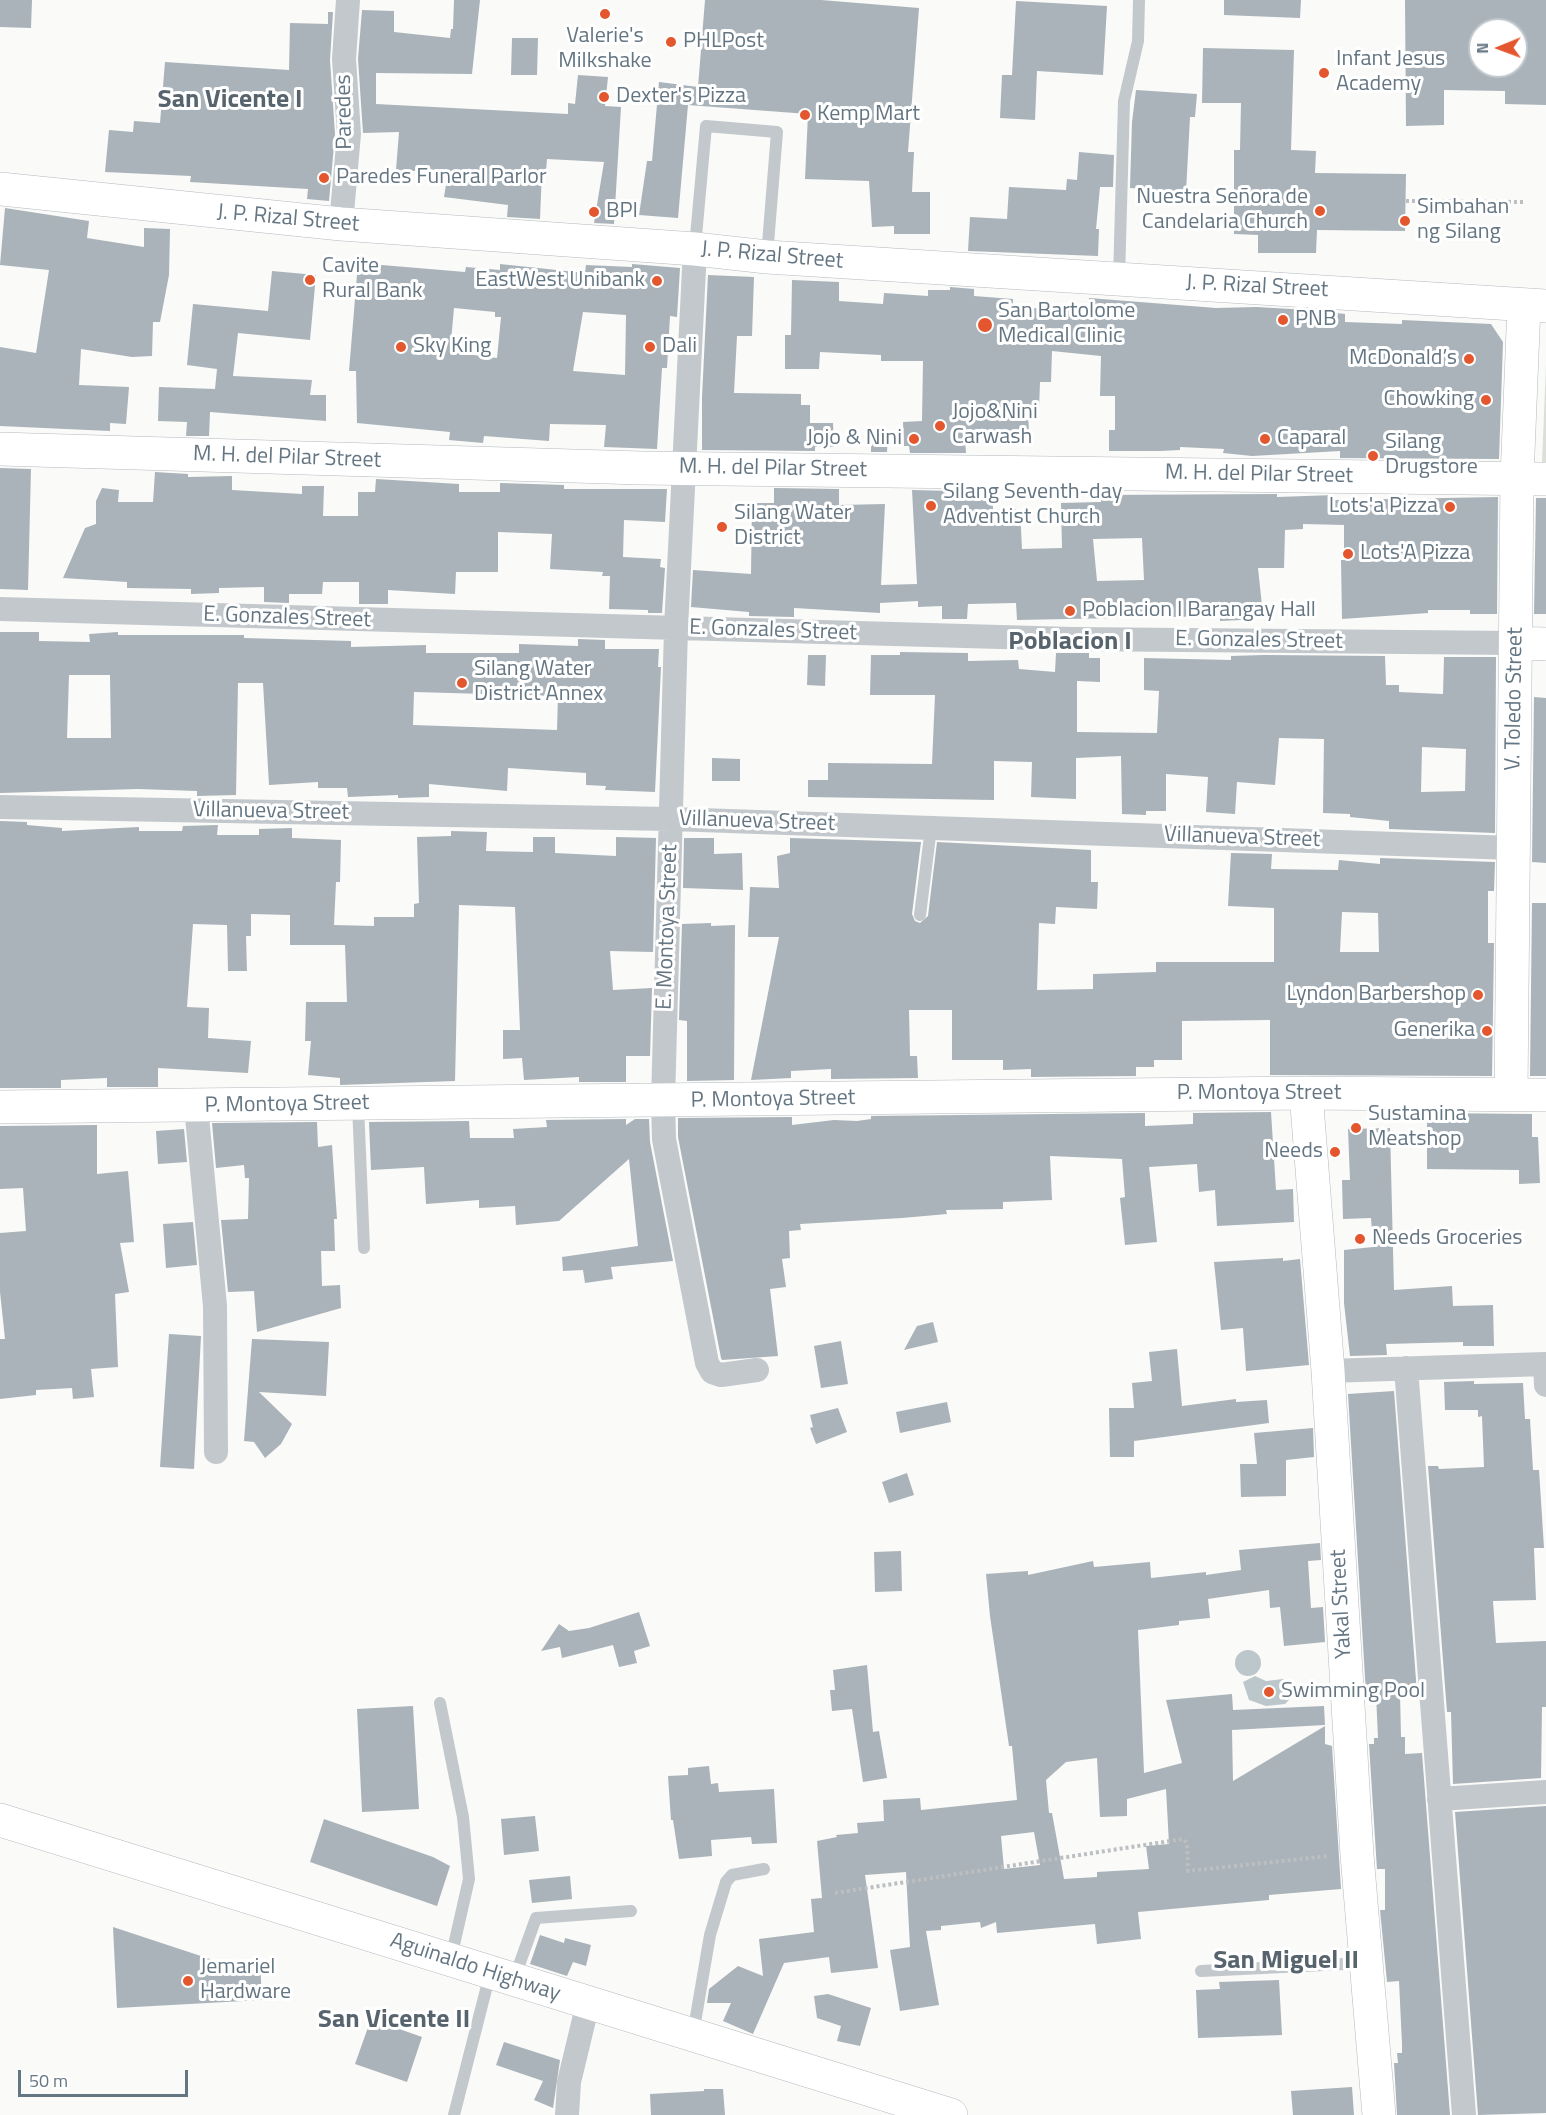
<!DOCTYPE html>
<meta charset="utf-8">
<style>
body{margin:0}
#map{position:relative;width:1546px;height:2115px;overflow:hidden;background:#fafaf8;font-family:"Titillium Web",sans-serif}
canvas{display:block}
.north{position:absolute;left:1468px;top:18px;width:60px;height:60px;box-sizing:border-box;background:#fff;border:2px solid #c1c8cd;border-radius:50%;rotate:269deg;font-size:16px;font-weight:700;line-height:24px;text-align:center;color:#657683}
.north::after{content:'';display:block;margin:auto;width:21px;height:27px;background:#e4572e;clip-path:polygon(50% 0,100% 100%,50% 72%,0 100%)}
.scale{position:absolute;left:18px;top:2070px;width:170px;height:27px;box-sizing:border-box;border:3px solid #657683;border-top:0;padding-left:8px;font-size:18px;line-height:21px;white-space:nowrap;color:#657683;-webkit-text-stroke:4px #fff;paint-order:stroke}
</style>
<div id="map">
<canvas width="1546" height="2115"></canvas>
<div class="north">N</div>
<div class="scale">50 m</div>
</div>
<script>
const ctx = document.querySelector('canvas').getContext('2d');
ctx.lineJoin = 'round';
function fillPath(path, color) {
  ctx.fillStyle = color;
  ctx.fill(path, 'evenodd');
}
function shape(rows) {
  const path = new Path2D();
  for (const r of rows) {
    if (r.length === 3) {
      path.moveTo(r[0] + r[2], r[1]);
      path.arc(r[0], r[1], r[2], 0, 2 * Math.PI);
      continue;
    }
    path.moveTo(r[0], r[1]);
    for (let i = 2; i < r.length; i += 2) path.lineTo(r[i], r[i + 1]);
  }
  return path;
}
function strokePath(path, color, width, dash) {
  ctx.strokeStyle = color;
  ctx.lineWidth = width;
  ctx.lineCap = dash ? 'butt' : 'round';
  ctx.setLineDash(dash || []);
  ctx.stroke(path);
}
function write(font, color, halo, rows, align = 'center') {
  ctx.font = font + ' "Titillium Web",sans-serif';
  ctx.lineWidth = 6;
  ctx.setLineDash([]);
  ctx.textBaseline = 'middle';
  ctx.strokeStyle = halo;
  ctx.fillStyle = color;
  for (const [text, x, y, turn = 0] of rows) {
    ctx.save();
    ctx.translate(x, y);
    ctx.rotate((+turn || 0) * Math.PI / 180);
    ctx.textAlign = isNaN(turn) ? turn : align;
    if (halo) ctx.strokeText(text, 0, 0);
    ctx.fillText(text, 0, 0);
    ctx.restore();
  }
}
fillPath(shape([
 [1546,365,1546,463,1542,463]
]), '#dadfd7');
fillPath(shape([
 [1248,1663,13],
 [1255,1676,1266,1681,1283,1679,1288,1682,1292,1697,1285,1704,1266,1706,1249,1700,1243,1682]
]), '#bbc7cb');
fillPath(shape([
 [0,0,32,0,31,28,0,27],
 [454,0,480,0,472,74,376,73,376,104,568,114,568,103,575,104,578,75,608,77,605,106,621,107,614,224,594,223,604,162,547,159,546,171,542,170,540,219,507,217,508,205,444,197,448,173,396,170,399,132,363,133,358,59,362,10,394,11,394,32,450,38,451,29,453,29],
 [705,0,821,0,919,8,908,152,914,152,912,192,930,192,930,234,894,234,894,226,872,227,869,181,805,179,808,114,688,105,678,218,639,215,647,161,652,161,659,82,698,87],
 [1224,0,1301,0,1300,18,1224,15],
 [1405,0,1546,0,1546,105,1505,104,1505,91,1444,90,1444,125,1406,126],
 [1480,29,1516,30,1516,66,1480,66],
 [1016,1,1107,6,1103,75,1037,71,1035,120,1000,118,1002,75,1012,75],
 [328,12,333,12,330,60,335,134,329,201,307,199,308,189,190,182,191,176,105,172,109,130,133,132,134,121,160,123,165,62,289,70,290,23,328,24],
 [512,38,538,38,537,75,511,75],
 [1203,48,1294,50,1291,150,1316,151,1315,173,1406,174,1405,231,1317,230,1316,253,1258,253,1258,235,1234,234,1234,150,1240,150,1241,103,1202,103],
 [1136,90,1197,94,1195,117,1190,117,1186,192,1130,188,1132,122],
 [1079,152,1114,155,1113,187,1100,187,1096,229,1099,229,1098,256,968,251,970,217,1007,219,1009,187,1066,190,1067,179,1077,180],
 [5,208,89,221,87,238,144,247,144,228,170,229,169,275,160,322,153,322,152,356,132,357,81,349,79,385,129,387,126,424,110,423,110,431,0,426,0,347,36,353,49,270,0,265],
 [358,263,465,272,466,267,500,270,500,264,585,273,586,265,632,267,632,264,680,268,677,317,670,316,667,368,662,368,657,449,604,447,606,425,550,424,549,441,484,436,483,443,449,440,450,432,357,423,356,371,349,371],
 [454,308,495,312,495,317,501,317,497,358,450,352],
 [583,312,626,315,625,375,573,371],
 [272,271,316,275,310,340,238,333,233,376,312,380,310,395,326,395,326,421,210,412,209,436,186,436,187,422,158,421,159,387,215,389,217,369,187,365,193,304,268,311],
 [708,275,754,277,752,336,737,336,734,393,801,394,801,405,810,405,810,423,833,423,834,447,815,447,815,451,702,450,702,397],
 [792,280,839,282,839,301,883,304,884,293,928,296,928,290,950,290,950,287,974,289,974,296,1013,299,1013,307,1088,311,1089,298,1216,308,1256,307,1310,310,1345,314,1345,322,1402,324,1402,320,1491,324,1503,342,1499,459,1340,458,1340,451,1252,456,1223,453,1224,449,1180,447,1180,450,1160,451,1109,451,1109,430,1115,430,1115,396,1100,396,1101,356,1052,351,1051,382,1040,382,1039,409,1028,409,1029,433,972,430,972,440,965,440,966,453,910,453,909,446,904,446,903,422,922,421,923,361,881,361,881,355,820,352,819,369,785,369,785,335,791,335],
 [871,433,888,433,887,452,871,452],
 [0,468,31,469,28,590,0,589],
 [155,472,188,474,188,477,232,476,232,490,302,494,302,486,324,486,323,516,358,516,358,492,375,492,376,479,459,484,459,492,500,492,500,483,564,485,564,489,667,489,665,522,624,520,623,557,661,559,660,567,665,568,662,613,648,613,648,610,609,609,610,576,602,576,603,572,550,569,552,534,498,532,498,572,456,572,455,594,388,590,388,604,359,604,359,582,323,582,322,594,289,594,289,603,264,602,264,587,219,588,219,593,191,594,191,589,127,588,127,582,63,578,85,528,96,524,96,501,102,488,119,490,118,502,153,502],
 [774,488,839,489,839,505,885,504,881,585,917,584,912,490,993,492,993,510,1020,509,1022,549,1062,548,1061,503,1101,502,1101,495,1277,494,1277,497,1335,495,1335,500,1498,497,1497,614,1470,614,1470,610,1428,610,1428,613,1342,619,1341,560,1344,560,1344,525,1303,524,1303,529,1285,530,1284,568,1258,568,1263,615,1241,617,1241,620,1220,621,1220,616,1017,620,1016,603,968,604,967,619,942,619,942,606,918,607,918,601,880,603,880,613,794,608,794,617,749,616,749,612,691,607,693,570,751,574,752,503,774,503],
 [1142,538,1144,580,1097,581,1093,539],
 [1536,498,1546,498,1546,614,1534,614],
 [0,632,39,632,39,641,90,642,89,634,118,632,118,635,244,635,244,638,351,641,351,647,426,645,426,653,519,653,519,644,578,646,578,639,605,640,605,649,659,649,658,667,661,667,655,792,605,790,606,786,586,785,586,773,508,768,507,791,429,784,429,797,398,798,398,795,348,797,347,788,318,788,318,782,269,785,263,683,238,683,236,795,197,796,197,791,138,789,0,793],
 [69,675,110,675,111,738,67,738],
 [414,692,558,696,557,730,413,725],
 [900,652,968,653,968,661,1018,660,1019,669,1055,672,1056,653,1089,653,1089,658,1100,658,1100,682,1077,681,1077,732,1157,733,1159,691,1144,690,1144,658,1231,660,1231,656,1264,655,1385,656,1386,685,1399,685,1399,692,1443,694,1444,657,1496,657,1495,833,1389,829,1389,821,1350,817,1350,814,1323,813,1324,739,1279,738,1275,785,1237,782,1235,814,1206,812,1208,777,1166,774,1166,811,1146,811,1146,815,1122,814,1121,756,1076,758,1076,799,1031,797,1032,762,994,761,994,800,808,797,808,780,828,780,828,763,932,764,935,695,870,695,871,655,900,655],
 [1422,747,1466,749,1465,791,1421,792],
 [808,655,826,655,825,686,807,685],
 [1534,697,1546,698,1546,863,1532,862],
 [712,758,740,759,740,781,712,781],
 [0,821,27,822,27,825,62,828,62,831,139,827,139,831,182,831,183,826,218,825,217,835,259,835,259,829,292,828,292,838,341,840,340,882,336,882,334,925,374,926,374,917,414,917,414,904,419,903,417,837,451,836,451,831,487,832,486,851,533,852,533,837,555,837,555,853,616,856,616,837,656,838,653,952,610,951,613,990,652,988,650,1056,626,1056,626,1082,579,1082,579,1077,524,1080,522,1058,503,1059,503,1030,520,1030,515,907,459,905,455,1081,340,1085,340,1078,308,1075,311,1041,305,1041,306,1002,347,1002,345,945,290,945,290,915,251,914,251,936,246,936,247,971,228,971,227,925,193,924,187,1007,209,1008,208,1038,251,1041,248,1073,158,1068,158,1087,107,1087,107,1078,61,1080,61,1088,0,1088],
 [684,838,714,838,714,854,742,853,743,890,683,888],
 [790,838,921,842,912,914,915,921,920,923,928,916,937,842,1091,850,1091,882,1098,882,1097,909,1056,907,1055,924,1039,923,1037,990,1093,989,1093,974,1156,972,1156,962,1274,962,1274,908,1228,906,1231,853,1272,854,1271,869,1338,870,1339,860,1380,864,1380,858,1495,862,1494,891,1488,891,1488,943,1494,943,1492,1076,1270,1075,1270,1020,1182,1021,1182,1060,1154,1060,1154,1067,1136,1067,1136,1076,1031,1077,1031,1069,1003,1070,1003,1060,952,1060,952,1010,909,1010,910,1056,917,1056,918,1078,831,1079,831,1069,791,1071,791,1078,751,1080,779,937,748,937,750,887,779,888,777,856,790,853],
 [1342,912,1378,913,1379,952,1340,952],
 [1532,903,1546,903,1546,1076,1530,1076],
 [711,923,711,926,735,925,734,1080,687,1081,687,1021,679,1020,682,924],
 [1271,1112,1276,1190,1293,1189,1294,1222,1217,1226,1215,1190,1199,1192,1197,1164,1149,1167,1157,1242,1125,1245,1120,1198,1125,1197,1122,1159,1050,1156,1052,1200,1003,1202,1003,1209,946,1210,947,1214,902,1218,800,1224,801,1230,789,1231,790,1258,782,1259,786,1287,770,1289,778,1356,722,1360,721,1358,678,1137,678,1118,792,1117,792,1125,834,1120,857,1121,871,1119,871,1116,1145,1113,1145,1126,1193,1124,1193,1113],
 [1427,1113,1532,1114,1532,1137,1538,1137,1540,1183,1519,1184,1519,1170,1427,1169],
 [626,1119,626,1125,635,1119,649,1119,650,1142,673,1261,611,1267,613,1279,585,1283,583,1270,563,1271,562,1257,638,1246,629,1159,559,1221,516,1225,515,1206,479,1208,479,1200,426,1204,424,1167,371,1170,369,1122,469,1121,470,1138,514,1138,513,1129,547,1127,546,1120],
 [317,1122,318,1147,332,1145,337,1219,334,1219,335,1251,321,1251,322,1286,340,1285,341,1308,257,1332,254,1291,228,1292,221,1220,248,1219,249,1178,245,1178,244,1165,216,1168,212,1123],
 [97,1125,97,1174,128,1171,134,1242,120,1243,129,1292,115,1294,118,1367,91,1369,94,1397,73,1399,72,1388,36,1390,36,1395,0,1399,0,1339,5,1339,0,1292,0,1233,26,1231,23,1188,0,1189,0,1126],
 [1390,1128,1394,1290,1452,1286,1453,1306,1493,1305,1494,1346,1463,1346,1463,1342,1386,1344,1387,1355,1350,1356,1344,1303,1344,1250,1373,1247,1371,1218,1343,1219,1342,1180,1350,1180,1348,1129],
 [184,1129,187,1162,158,1164,156,1131],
 [193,1222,197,1265,166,1268,163,1224],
 [1283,1258,1283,1261,1300,1259,1309,1365,1246,1371,1243,1328,1221,1330,1214,1262],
 [933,1322,938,1342,904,1350,917,1326],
 [169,1334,201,1336,194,1469,160,1467],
 [252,1339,329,1342,326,1396,259,1392,292,1424,281,1444,265,1458,254,1442,244,1441],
 [841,1341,848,1384,821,1388,814,1346],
 [1177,1349,1182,1406,1236,1399,1236,1402,1267,1400,1269,1423,1134,1441,1134,1457,1110,1457,1109,1408,1134,1408,1132,1383,1152,1381,1149,1352],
 [1474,1381,1474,1384,1523,1383,1525,1419,1530,1419,1533,1470,1539,1470,1544,1548,1534,1548,1536,1600,1493,1601,1496,1643,1546,1641,1546,1707,1542,1707,1541,1778,1453,1784,1451,1712,1447,1712,1428,1466,1438,1466,1439,1469,1484,1467,1482,1416,1478,1417,1478,1410,1445,1410,1444,1382],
 [1394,1391,1417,1693,1400,1693,1401,1737,1405,1737,1405,1754,1422,1753,1450,2115,1397,2115,1394,2063,1398,2063,1397,2053,1402,2053,1402,2044,1399,1981,1387,1982,1380,1910,1385,1910,1385,1869,1377,1869,1376,1854,1369,1744,1374,1744,1374,1738,1378,1738,1376,1694,1366,1694,1348,1394],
 [947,1402,951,1422,900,1433,896,1412],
 [838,1408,847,1432,816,1444,810,1428,813,1427,810,1415],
 [1313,1428,1314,1457,1286,1460,1286,1496,1241,1497,1240,1464,1257,1464,1254,1433],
 [907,1473,914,1495,889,1503,882,1482],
 [1320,1543,1321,1560,1308,1561,1311,1608,1323,1607,1325,1642,1284,1646,1280,1607,1270,1608,1269,1590,1208,1599,1210,1618,1179,1621,1179,1625,1138,1630,1144,1773,1182,1763,1166,1700,1232,1694,1233,1710,1324,1706,1325,1725,1232,1730,1233,1781,1325,1726,1325,1744,1332,1746,1341,1889,1269,1895,1269,1900,1138,1912,1141,1939,1097,1944,1095,1924,997,1933,996,1922,981,1928,980,1922,941,1926,941,1930,926,1931,939,2005,900,2011,890,1950,910,1947,906,1872,865,1875,878,1968,831,1973,829,1957,784,1963,753,2034,723,2021,731,2003,707,2003,709,1989,738,1966,763,1976,759,1939,814,1932,811,1899,822,1898,817,1841,837,1837,836,1835,858,1833,857,1823,884,1821,883,1800,920,1798,921,1810,1017,1800,1012,1746,1009,1746,990,1616,986,1574,1028,1571,1028,1575,1093,1561,1094,1567,1150,1562,1151,1578,1206,1572,1206,1575,1241,1570,1239,1550],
 [1097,1758,1100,1817,1127,1816,1127,1799,1166,1789,1169,1844,1146,1846,1149,1869,1097,1872,1097,1877,1064,1879,1052,1813,1049,1813,1046,1780,1066,1762],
 [1034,1832,1040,1865,1004,1869,1001,1836],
 [901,1551,902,1591,875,1592,874,1552],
 [639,1612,650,1646,634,1651,637,1663,619,1667,613,1645,562,1658,560,1647,541,1651,559,1624,569,1631,589,1628],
 [867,1665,873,1732,879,1731,887,1778,863,1782,852,1709,832,1711,830,1690,835,1690,833,1670],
 [413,1706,419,1809,362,1812,357,1709],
 [709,1766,711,1784,718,1783,719,1792,774,1789,777,1843,752,1844,751,1837,711,1840,712,1856,679,1859,673,1820,671,1820,668,1776,688,1775,688,1768],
 [1546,1806,1546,2113,1478,2115,1455,1812],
 [535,1816,539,1851,504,1855,501,1819],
 [324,1819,433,1857,450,1866,437,1906,310,1862],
 [570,1876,572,1899,532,1903,529,1880],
 [113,1927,219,1962,260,1960,262,2000,117,2008],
 [540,1935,564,1943,565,1938,591,1945,586,1966,573,1962,567,1976,530,1964],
 [1279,1980,1282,2035,1198,2038,1196,1990,1220,1989,1219,1982],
 [828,1994,871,2008,860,2046,837,2041,841,2026,817,2018,814,1996],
 [371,2019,422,2037,407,2082,355,2064],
 [504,2042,560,2060,553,2108,534,2100,543,2081,496,2065],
 [1352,2087,1354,2115,1293,2115,1291,2091],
 [704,2089,723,2089,725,2115,651,2115,650,2094,704,2091]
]), '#aab3b9');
const secondary = shape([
 [0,189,341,224,695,249,767,257,1546,306],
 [0,449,641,468,1546,479],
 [1516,643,1546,644],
 [1306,1093,1328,1371,1357,1855,1379,2115],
 [1511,1094,1517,478,1524,305],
 [0,1107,1306,1093,1546,1095]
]);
const primary = shape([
 [0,1820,951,2115]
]);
strokePath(secondary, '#b3babf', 34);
strokePath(primary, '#b5babe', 34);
strokePath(shape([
 [1406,201,1524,202],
 [835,1893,1183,1839,1187,1843,1188,1871,1329,1856]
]), '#bbbfc2', 4, [3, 3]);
strokePath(shape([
 [695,247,706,126,777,132,767,256],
 [1119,278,1124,101,1138,41,1139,0],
 [920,915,931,828],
 [358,1105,364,1248],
 [440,1703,463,1817,469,1879,451,1958],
 [1201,1971,1365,1963],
 [514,1979,536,1918,631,1911],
 [693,2034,710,1935,726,1882,732,1875,764,1869],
 [454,2115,490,1974]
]), '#c3c8cc', 12);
strokePath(shape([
 [341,224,349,134,344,59,348,0],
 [695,249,676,628,663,1101,664,1139,707,1363,712,1372,721,1375,757,1370],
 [0,609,1072,639,1516,643],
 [0,807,671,819,1513,848],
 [196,1106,215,1306,216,1452],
 [1406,1368,1464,2115],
 [1328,1371,1545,1364,1546,1385],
 [1439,1799,1546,1792],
 [567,2115,569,2082,588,2003]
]), '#c3c8cc', 24);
strokePath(secondary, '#fff', 33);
strokePath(primary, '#fff', 33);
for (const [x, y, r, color] of [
 [605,14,6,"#e4572e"],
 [671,42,6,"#e4572e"],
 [1324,73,6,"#e4572e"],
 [604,97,6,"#e4572e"],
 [805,115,6,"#e4572e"],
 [324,178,6,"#e4572e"],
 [1320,211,6,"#e4572e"],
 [594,212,6,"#e4572e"],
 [1405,221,6,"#e4572e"],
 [310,280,6,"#e4572e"],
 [657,281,6,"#e4572e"],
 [1283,320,6,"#e4572e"],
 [985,325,8,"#e4572e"],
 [401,347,6,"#e4572e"],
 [650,347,6,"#e4572e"],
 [1469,359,6,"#e4572e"],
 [1486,400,6,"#e4572e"],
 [940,426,6,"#e4572e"],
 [914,439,6,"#e4572e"],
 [1265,439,6,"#e4572e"],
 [1373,456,6,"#e4572e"],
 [931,506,6,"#e4572e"],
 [1450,507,6,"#e4572e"],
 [722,527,6,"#e4572e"],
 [1348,554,6,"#e4572e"],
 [1070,611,6,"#e4572e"],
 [462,683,6,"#e4572e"],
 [1478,995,6,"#e4572e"],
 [1487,1031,6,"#e4572e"],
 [1356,1128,6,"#e4572e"],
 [1335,1152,6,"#e4572e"],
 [1360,1239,6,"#e4572e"],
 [1269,1692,6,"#e4572e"],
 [188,1981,6,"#e4572e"]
]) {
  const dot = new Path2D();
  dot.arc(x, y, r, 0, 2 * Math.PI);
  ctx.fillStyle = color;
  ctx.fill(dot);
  strokePath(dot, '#fff', 2);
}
write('22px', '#657683', '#fff', [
 ["Valerie's",605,37,"center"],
 ["Milkshake",605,62,"center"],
 ["PHLPost",683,42],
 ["Infant Jesus",1336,60],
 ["Academy",1336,85],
 ["Dexter's Pizza",616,97],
 ["Kemp Mart",817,115],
 ["Paredes Funeral Parlor",336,178],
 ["Nuestra Señora de",1308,198,"right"],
 ["Candelaria Church",1308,223,"right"],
 ["Simbahan",1417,208],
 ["ng Silang",1417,233],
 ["BPI",606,212],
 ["Cavite",322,267],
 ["Rural Bank",322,292],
 ["EastWest Unibank",645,281,"right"],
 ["San Bartolome",998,312],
 ["Medical Clinic",998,337],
 ["PNB",1295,320],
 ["Sky King",413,347],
 ["Dali",662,347],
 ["McDonald’s",1457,359,"right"],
 ["Chowking",1474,400,"right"],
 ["Jojo&Nini",952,413],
 ["Carwash",952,438],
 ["Jojo & Nini",902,439,"right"],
 ["Caparal",1277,439],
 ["Silang",1385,443],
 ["Drugstore",1385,468],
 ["Silang Seventh-day",943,493],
 ["Adventist Church",943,518],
 ["Lots'a Pizza",1438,507,"right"],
 ["Silang Water",734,514],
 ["District",734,539],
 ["Lots'A Pizza",1360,554],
 ["Poblacion I Barangay Hall",1082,611],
 ["Silang Water",474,670],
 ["District Annex",474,695],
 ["Lyndon Barbershop",1466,995,"right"],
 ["Generika",1475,1031,"right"],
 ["Sustamina",1368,1115],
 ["Meatshop",1368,1140],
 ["Needs",1323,1152,"right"],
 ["Needs Groceries",1372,1239],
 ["Swimming Pool",1281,1692],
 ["Jemariel",200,1968],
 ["Hardware",200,1993]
], 'left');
write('22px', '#657683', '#fff', [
 ["Paredes",345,112,-91],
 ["J. P. Rizal Street",288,219,5],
 ["J. P. Rizal Street",772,256,5],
 ["J. P. Rizal Street",1257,287,3],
 ["M. H. del Pilar Street",287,458,2],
 ["M. H. del Pilar Street",773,469,1],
 ["M. H. del Pilar Street",1259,475,1],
 ["E. Gonzales Street",287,618,2],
 ["E. Gonzales Street",773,631,2],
 ["E. Gonzales Street",1259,641,1],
 ["V. Toledo Street",1515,699,-89],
 ["Villanueva Street",271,812,1],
 ["Villanueva Street",757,822,2],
 ["Villanueva Street",1242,838,2],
 ["E. Montoya Street",668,927,-88],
 ["P. Montoya Street",1259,1094],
 ["P. Montoya Street",773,1100,-1],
 ["P. Montoya Street",287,1105,-1],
 ["Yakal Street",1342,1604,-93],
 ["Aguinaldo Highway",475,1968,18]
]);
write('bold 26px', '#57646e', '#fff', [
 ["San Vicente I",230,101],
 ["Poblacion I",1070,643],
 ["San Miguel II",1286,1962],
 ["San Vicente II",394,2021]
]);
</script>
